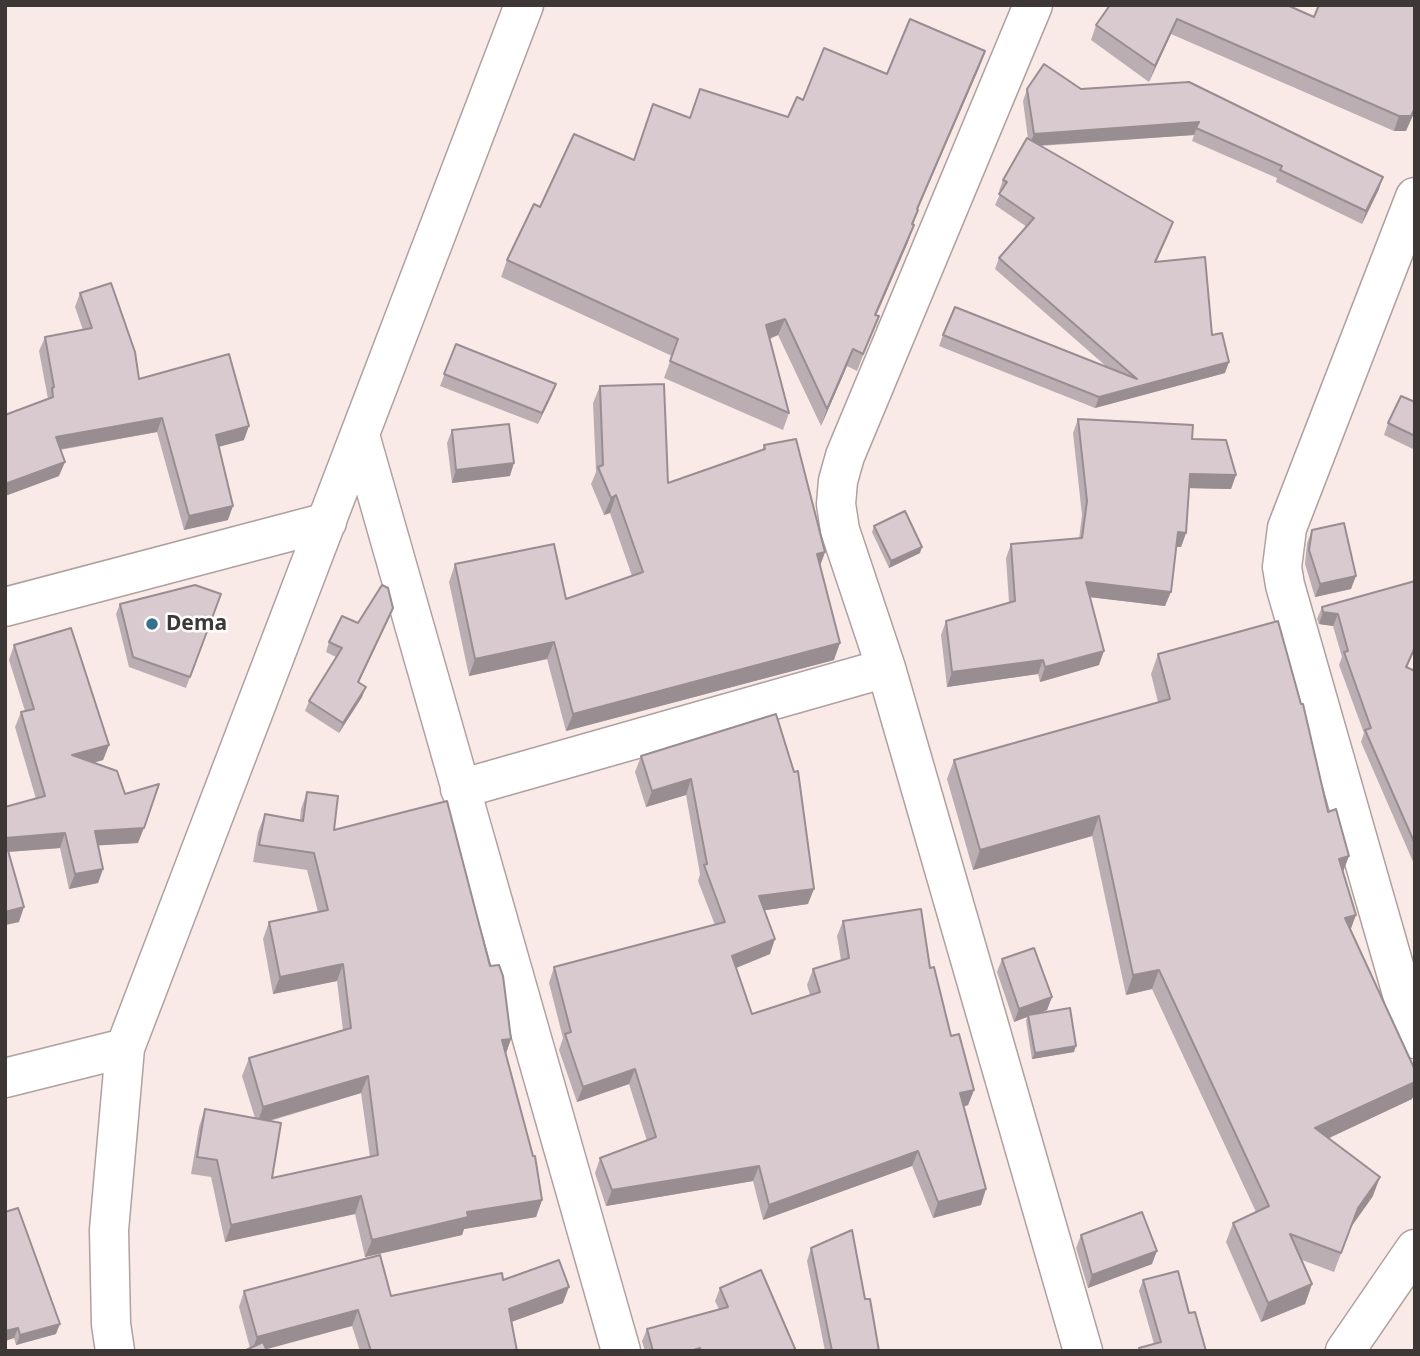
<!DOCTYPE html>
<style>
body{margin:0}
#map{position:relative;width:1420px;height:1356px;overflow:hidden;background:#f9eae7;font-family:"Noto Sans",sans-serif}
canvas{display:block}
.frame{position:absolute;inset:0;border:7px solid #3d3736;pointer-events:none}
</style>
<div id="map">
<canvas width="1420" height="1356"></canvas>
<div class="frame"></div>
</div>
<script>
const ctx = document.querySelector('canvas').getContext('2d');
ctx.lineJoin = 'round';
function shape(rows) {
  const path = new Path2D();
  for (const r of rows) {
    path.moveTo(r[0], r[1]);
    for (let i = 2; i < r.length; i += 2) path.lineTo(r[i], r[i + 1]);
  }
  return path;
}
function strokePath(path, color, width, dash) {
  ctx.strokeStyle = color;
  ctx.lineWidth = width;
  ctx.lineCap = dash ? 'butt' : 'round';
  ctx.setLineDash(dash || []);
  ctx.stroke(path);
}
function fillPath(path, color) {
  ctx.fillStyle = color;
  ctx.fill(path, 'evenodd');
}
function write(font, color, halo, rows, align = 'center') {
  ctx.font = font + ' "Noto Sans",sans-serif';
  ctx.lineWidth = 5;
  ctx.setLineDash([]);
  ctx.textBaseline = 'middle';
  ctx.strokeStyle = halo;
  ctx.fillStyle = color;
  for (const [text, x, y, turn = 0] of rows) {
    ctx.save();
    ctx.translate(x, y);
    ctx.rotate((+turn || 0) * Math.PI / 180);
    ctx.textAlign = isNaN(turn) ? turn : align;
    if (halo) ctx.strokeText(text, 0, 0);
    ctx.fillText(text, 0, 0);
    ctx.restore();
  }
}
const minor = shape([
 [1033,5,845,456,838,481,836,504,840,530,886,668,1083,1351],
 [1415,197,1287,528,1282,567,1285,585,1415,1039],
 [360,435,621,1351],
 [5,607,327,522],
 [460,789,886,668],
 [5,1078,125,1048],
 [115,1351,111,1324,109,1230,125,1048,524,5],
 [1345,1351,1415,1249]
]);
strokePath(minor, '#afa19f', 41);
strokePath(minor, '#fff', 38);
fillPath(shape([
 [1110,5,1314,17,1415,5,1406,131,1394,131,1171,34,1149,82,1091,40,1096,25],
 [985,51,979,68,918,209,908,242,876,315,872,333,857,371,847,366,821,426,778,335,770,339,789,413,783,430,664,378,672,356,501,277,507,260,540,207,634,160,690,117,788,117,803,100,887,74],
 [1027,89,1081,89,1379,189,1362,224,1276,182,1277,178,1192,141,1194,135,1040,146,1169,233,1156,262,1212,335,1225,373,1095,408,939,346,943,335,1107,367,995,269,999,258,1027,227,995,205,1001,192,999,191,1003,180,1028,139,1023,101],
 [80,293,139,379,244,440,219,447,228,520,184,530,157,432,60,450,59,476,5,496,5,415,48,399,39,351,45,337,83,330,75,307],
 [456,344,556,384,538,424,440,386],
 [600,386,668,483,762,450,764,445,825,552,820,565,834,660,566,731,547,659,469,676,449,582,455,564,566,599,632,576,610,513,604,515,591,484,596,472,593,403],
 [1415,402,1415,450,1384,435,1388,423],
 [1078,419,1192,439,1236,475,1231,489,1189,488,1186,533,1181,547,1176,547,1165,606,1090,597,1099,665,1040,682,1038,674,947,687,941,635,946,621,1009,602,1006,558,1011,544,1079,539,1082,515,1073,433],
 [452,430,510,476,452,483,447,443],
 [874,526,920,553,889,568,872,532],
 [1312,530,1351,589,1315,597,1305,564,1307,543],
 [1415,581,1415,649,1407,668,1415,671,1414,864,1361,742,1364,733,1339,665,1342,657,1333,626,1319,624,1317,619,1322,607],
 [221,594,186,688,129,667,116,614,120,604],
 [389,618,359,682,362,697,339,733,305,711,309,701,336,657,326,652,329,642,358,623],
 [14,645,109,745,103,760,93,763,138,843,98,845,103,869,98,883,69,889,60,848,9,852,19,922,5,925,5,807,36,799,15,727,21,712,25,711,9,660],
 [1158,654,1328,812,1343,872,1351,931,1412,1099,1328,1138,1373,1196,1351,1227,1334,1272,1302,1260,1312,1284,1305,1304,1261,1322,1226,1242,1233,1223,1256,1212,1152,989,1126,995,1092,836,973,870,947,779,954,760,1158,702,1151,674],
 [776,714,808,904,764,910,770,954,736,968,752,1014,810,995,807,985,813,969,841,960,837,936,843,921,930,968,951,1036,974,1090,968,1105,964,1107,981,1205,933,1218,912,1166,763,1220,753,1181,606,1206,595,1173,600,1158,647,1141,629,1084,577,1102,559,1050,563,1038,549,983,554,967,715,925,698,881,700,874,686,795,646,807,635,772,641,756],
 [307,792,334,830,490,966,511,1039,506,1053,542,1200,536,1217,464,1229,462,1235,365,1257,355,1214,225,1242,211,1177,191,1174,199,1127,205,1109,255,1118,242,1076,249,1058,343,1030,337,981,273,994,263,939,269,922,318,912,307,870,253,862,258,832,265,814,300,820,301,809],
 [361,1093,370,1157,272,1178,270,1121],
 [1002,959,1052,997,1047,1010,1041,1013,1074,1052,1032,1059,1026,1021,1027,1017,1014,1022,997,972],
 [5,1212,56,1334,16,1345,14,1338,5,1341],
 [1081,1235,1152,1264,1088,1288,1076,1248],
 [811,1248,865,1299,879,1351,825,1351,807,1261],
 [503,1280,563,1303,511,1322,517,1351,360,1351,352,1326,250,1348,239,1307,244,1291,391,1296],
 [1143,1280,1189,1313,1206,1351,1138,1351,1139,1348,1154,1344,1139,1291],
 [720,1288,796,1351,645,1351,642,1341,647,1329,719,1309,715,1301]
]), '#bbaeb2');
fillPath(shape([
 [1177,19,1171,34,1149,82,1155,66],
 [985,51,979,68,910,226,917,209],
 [1415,108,1415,111,1406,131,1394,131,1399,116],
 [1199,122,1194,135,1029,146,1034,134],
 [1383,177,1379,189,1362,224,1366,211],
 [1173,222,1169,233,1151,273,1155,262],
 [914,225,908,242,869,332,875,315],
 [785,319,778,335,760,342,766,325],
 [853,349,847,366,821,426,827,409],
 [1229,362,1225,373,1095,408,1099,397],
 [556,384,552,395,538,424,542,413],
 [162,418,157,432,50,451,56,437],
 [249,426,244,440,210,449,216,435],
 [65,462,59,476,5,496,5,484],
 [514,463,510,476,452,483,456,470],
 [1190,474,1236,475,1231,489,1184,488],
 [616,495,610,513,604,515,611,498],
 [233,506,228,520,184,530,189,516],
 [1178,532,1186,533,1181,547,1173,547],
 [922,547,920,553,889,568,891,561],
 [825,552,819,569,817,554],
 [1356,576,1351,589,1315,597,1320,584],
 [1086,582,1171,592,1165,606,1080,596],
 [393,608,389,618,354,692,358,682],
 [1323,612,1338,614,1333,626,1319,624],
 [554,642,547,659,469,676,475,659],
 [840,643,834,660,566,731,573,714],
 [1104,651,1099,665,1040,682,1045,667],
 [1043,660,1038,674,947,687,952,672],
 [366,687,362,697,339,733,343,723],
 [109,745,103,760,66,770,72,755],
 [691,779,686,795,646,807,652,791],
 [1099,816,1092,836,973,870,980,850],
 [144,828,138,843,90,846,95,831],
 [65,833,60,848,5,852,5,838],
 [1349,856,1342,875,1339,859],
 [103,869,98,883,69,889,75,874],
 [814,889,808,904,753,912,759,896],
 [24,907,19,922,5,925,5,912],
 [1356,915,1349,934,1345,918],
 [775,939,770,954,726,972,732,956],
 [343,964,337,981,273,994,280,977],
 [1159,970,1152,989,1126,995,1133,975],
 [1052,997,1047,1010,1029,1017,1028,1015,1027,1017,1014,1022,1019,1009],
 [511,1039,505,1056,502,1040],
 [1076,1046,1074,1052,1032,1059,1035,1053],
 [635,1069,629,1084,577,1102,583,1087],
 [368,1076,361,1093,257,1124,263,1107],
 [1415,1082,1415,1093,1412,1099,1308,1148,1315,1128],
 [974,1090,968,1105,955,1109,960,1093],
 [918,1151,912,1166,763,1220,769,1205],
 [759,1166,753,1181,606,1206,612,1190],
 [1380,1177,1373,1196,1351,1227,1358,1208],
 [986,1189,981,1205,933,1218,938,1202],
 [361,1196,355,1214,225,1242,231,1225],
 [542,1200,536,1217,464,1229,462,1235,365,1257,372,1240,467,1212],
 [1157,1251,1152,1264,1088,1288,1092,1275],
 [1312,1284,1305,1304,1261,1322,1268,1303],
 [569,1287,563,1303,503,1325,509,1309],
 [358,1310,352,1326,260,1351,252,1351,257,1337],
 [60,1324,56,1334,16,1345,20,1335],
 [18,1328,14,1338,5,1341,5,1331]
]), '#988d91');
const building = shape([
 [1110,5,1287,5,1314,17,1319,5,1415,5,1415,108,1411,116,1399,116,1177,19,1155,66,1096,25,1110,5],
 [910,19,985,51,917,209,918,210,912,224,914,225,875,315,879,316,863,354,853,349,827,409,785,319,766,325,789,413,670,361,678,339,507,260,534,204,540,207,574,134,634,160,653,104,690,118,700,89,788,117,797,97,803,100,824,48,887,74,910,19],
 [1044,64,1081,89,1189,82,1383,177,1366,211,1280,170,1282,166,1196,128,1199,122,1034,134,1027,89,1044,64],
 [1027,138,1173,222,1155,262,1205,257,1212,335,1222,333,1229,362,1099,397,943,335,955,307,1137,379,999,258,1034,218,999,194,1007,182,1003,180,1027,138],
 [111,283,135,352,139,379,229,354,249,426,216,435,233,506,189,516,162,418,56,437,65,462,5,484,5,415,53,397,52,388,54,387,45,337,92,328,80,293,111,283],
 [456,344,556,384,542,413,444,374,456,344],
 [664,384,668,483,765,449,764,445,796,439,825,552,817,554,840,643,573,714,554,642,475,659,455,564,554,544,566,599,643,572,616,495,611,498,598,467,603,465,600,386,664,384],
 [1401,396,1415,402,1415,436,1388,423,1401,396],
 [1078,419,1193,425,1192,439,1226,440,1236,475,1190,474,1186,533,1178,532,1171,592,1086,582,1104,651,1045,667,1043,660,952,672,946,621,1015,601,1011,544,1082,538,1087,501,1078,419],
 [509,424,514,463,456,470,452,430,509,424],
 [905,511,922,547,891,561,874,526,905,511],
 [1344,523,1356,576,1320,584,1309,550,1312,530,1344,523],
 [1415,581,1415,647,1406,667,1415,671,1415,844,1365,730,1371,728,1344,652,1348,651,1338,614,1323,612,1322,607,1415,581],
 [195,585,221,594,190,677,133,657,120,604,195,585],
 [382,585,388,588,393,608,358,682,366,687,343,723,309,701,342,648,329,642,342,616,358,623,382,585],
 [1278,621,1301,704,1303,704,1328,812,1336,809,1349,856,1339,859,1356,915,1345,918,1415,1070,1415,1082,1315,1128,1380,1177,1358,1208,1341,1253,1290,1234,1312,1284,1268,1303,1233,1223,1269,1206,1159,970,1133,975,1099,816,980,850,954,760,1170,699,1158,654,1278,621],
 [71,628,109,745,72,755,117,771,125,794,159,784,144,828,95,831,103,869,75,874,65,833,5,838,5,807,45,796,21,712,34,709,14,645,71,628],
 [776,714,794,772,798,771,814,889,759,896,775,939,732,956,752,1014,820,992,813,969,849,958,843,921,921,909,930,968,934,967,951,1036,959,1034,974,1090,960,1093,986,1189,938,1202,918,1151,769,1205,759,1166,612,1190,600,1158,656,1137,635,1069,583,1087,565,1034,571,1032,554,967,725,922,704,865,707,864,691,779,652,791,641,756,776,714],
 [307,792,338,796,334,830,447,801,490,966,499,965,503,976,511,1039,502,1040,533,1156,535,1156,542,1200,467,1212,468,1217,372,1240,361,1196,231,1225,217,1160,197,1157,205,1109,281,1123,272,1178,378,1155,368,1076,263,1107,249,1058,351,1028,343,964,280,977,269,922,328,910,314,853,259,845,265,814,303,821,307,792],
 [5,840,24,907,5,912,5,840],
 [1034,948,1052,997,1019,1009,1002,959,1034,948],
 [1070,1008,1076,1046,1035,1053,1028,1015,1070,1008],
 [18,1208,60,1324,20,1335,18,1328,5,1331,5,1212,18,1208],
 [1142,1212,1157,1251,1092,1275,1081,1235,1142,1212],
 [852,1230,865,1299,870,1299,879,1351,832,1351,811,1248,852,1230],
 [380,1255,391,1296,502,1273,503,1280,559,1260,569,1287,509,1309,517,1351,371,1351,358,1310,257,1337,244,1291,380,1255],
 [761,1270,796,1351,701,1351,700,1348,690,1351,653,1351,647,1329,728,1307,720,1288,761,1270],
 [1178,1271,1189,1313,1195,1312,1206,1351,1140,1351,1139,1348,1161,1342,1143,1280,1178,1271],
 [263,1342,267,1351,244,1351,263,1342]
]);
fillPath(building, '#d9cacf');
strokePath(building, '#988d91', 2);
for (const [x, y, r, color] of [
 [152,624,7,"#37718a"]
]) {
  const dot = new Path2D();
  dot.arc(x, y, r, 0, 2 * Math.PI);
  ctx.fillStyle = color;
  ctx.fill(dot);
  strokePath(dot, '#fff', 2.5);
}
write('bold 21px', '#3d3736', '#fff', [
 ["Dema",166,624]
], 'left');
</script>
